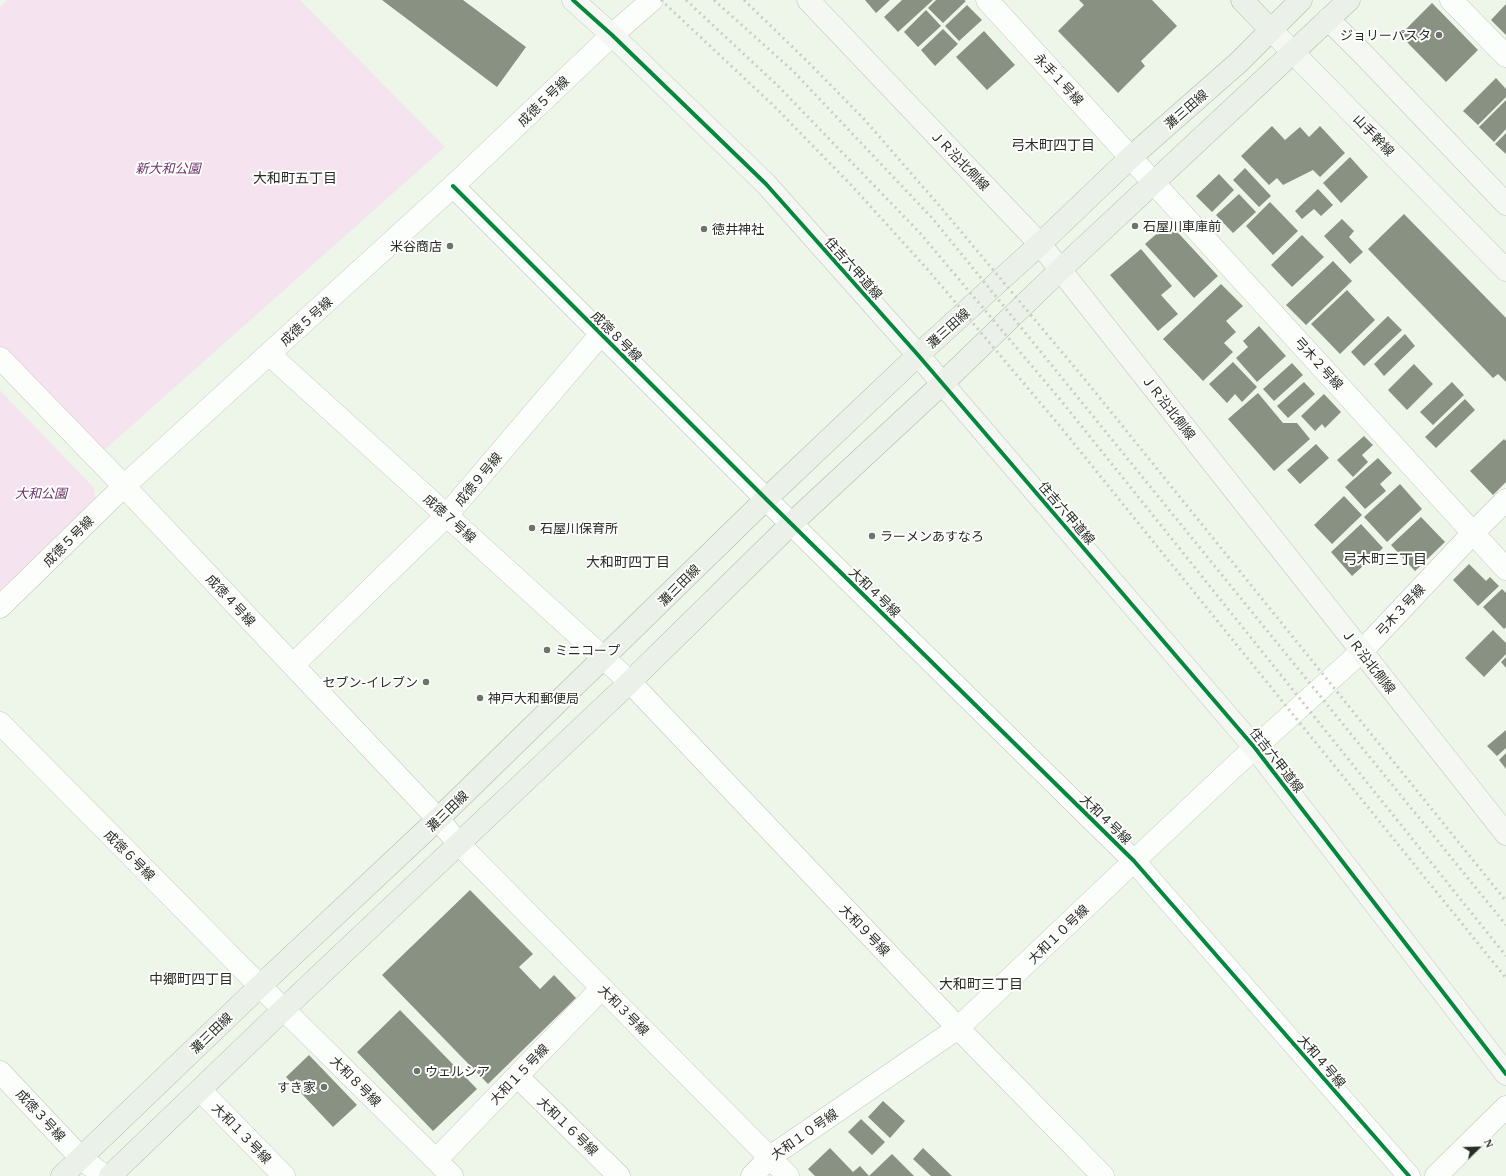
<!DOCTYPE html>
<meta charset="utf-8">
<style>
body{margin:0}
#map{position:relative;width:1506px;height:1176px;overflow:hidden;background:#edf6e9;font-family:Georgia,serif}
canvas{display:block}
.north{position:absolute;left:1458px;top:1128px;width:40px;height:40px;-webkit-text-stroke:3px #fff;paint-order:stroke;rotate:67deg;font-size:11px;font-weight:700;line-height:16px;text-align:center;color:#282d24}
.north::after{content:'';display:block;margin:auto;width:14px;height:18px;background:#282d24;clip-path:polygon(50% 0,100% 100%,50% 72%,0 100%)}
</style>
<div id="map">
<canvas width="1506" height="1176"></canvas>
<div class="north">N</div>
</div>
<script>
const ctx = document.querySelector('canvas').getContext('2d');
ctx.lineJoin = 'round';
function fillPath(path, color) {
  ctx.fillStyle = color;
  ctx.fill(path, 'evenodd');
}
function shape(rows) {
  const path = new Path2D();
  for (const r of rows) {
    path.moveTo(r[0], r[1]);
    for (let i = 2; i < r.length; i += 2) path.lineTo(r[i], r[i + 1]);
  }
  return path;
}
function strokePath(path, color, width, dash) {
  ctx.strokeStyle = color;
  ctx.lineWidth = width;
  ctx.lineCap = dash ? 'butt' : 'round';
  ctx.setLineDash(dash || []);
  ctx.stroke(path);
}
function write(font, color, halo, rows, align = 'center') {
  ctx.font = font + ' Georgia,"Noto Sans JP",serif';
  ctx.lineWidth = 4;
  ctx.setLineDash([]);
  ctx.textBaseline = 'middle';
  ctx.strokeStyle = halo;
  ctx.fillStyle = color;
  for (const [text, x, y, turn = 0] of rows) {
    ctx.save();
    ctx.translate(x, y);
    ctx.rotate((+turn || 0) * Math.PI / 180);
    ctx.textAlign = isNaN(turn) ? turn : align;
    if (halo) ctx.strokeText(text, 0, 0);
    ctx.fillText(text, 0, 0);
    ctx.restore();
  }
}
fillPath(shape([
 [7,0,300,0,445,147,92,461,0,346,0,7],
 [0,390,94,488,95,498,0,591]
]), '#f5e4f0');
fillPath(shape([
 [382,0,463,0,526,47,497,87],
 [865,0,890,0,876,13],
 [902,0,933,0,898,32,884,17],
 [936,0,964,0,966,1,943,23,928,8],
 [1079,0,1152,0,1177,26,1141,61,1145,66,1118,93,1058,31,1084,5],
 [1432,3,1478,50,1446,82,1400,35],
 [1506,4,1506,35,1491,20],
 [967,5,982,20,959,41,945,26],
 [926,10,941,26,918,47,904,32],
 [943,29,958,44,935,66,921,50],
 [984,31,1015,65,987,90,956,57],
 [1496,78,1506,89,1506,97,1478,125,1463,111],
 [1506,100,1506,129,1494,142,1479,127],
 [1272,126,1285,140,1300,127,1309,137,1320,126,1345,153,1320,177,1313,170,1283,185,1277,178,1269,185,1241,156],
 [1506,133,1506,154,1495,144],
 [1350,157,1368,177,1341,203,1323,183],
 [1245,168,1271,196,1259,207,1233,180],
 [1219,174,1234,190,1212,212,1196,196],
 [1318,189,1333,205,1321,216,1314,209,1302,219,1295,211],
 [1239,194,1256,212,1233,233,1216,215],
 [1270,202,1298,231,1273,255,1246,226],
 [1404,214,1506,318,1506,382,1498,374,1493,378,1368,249],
 [1342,219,1354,231,1349,237,1363,252,1350,264,1324,236],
 [1169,223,1218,276,1194,298,1145,244],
 [1302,235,1324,257,1292,287,1271,265],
 [1141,249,1172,286,1161,295,1178,314,1158,331,1110,275],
 [1333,261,1352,281,1306,325,1286,305],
 [1221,284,1243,306,1226,321,1236,332,1224,343,1233,352,1203,381,1163,339],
 [1347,290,1375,320,1340,354,1311,324],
 [1388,316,1402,330,1364,366,1351,352],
 [1259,326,1286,356,1257,382,1236,358,1248,347,1243,341],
 [1405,334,1415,346,1384,376,1374,364],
 [1233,362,1257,387,1242,402,1235,394,1227,403,1209,384],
 [1292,363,1303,375,1274,401,1263,389],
 [1414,364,1433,384,1407,410,1388,390],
 [1304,382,1315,394,1288,418,1277,406],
 [1452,382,1464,395,1433,425,1420,412],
 [1258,393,1283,423,1297,423,1310,439,1274,471,1228,419],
 [1324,394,1341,412,1325,428,1322,424,1315,431,1301,416],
 [1465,399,1475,410,1436,448,1425,437],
 [1364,436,1373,445,1362,455,1368,462,1353,477,1337,460],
 [1504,439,1506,441,1506,482,1493,495,1470,471],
 [1316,444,1329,458,1300,484,1287,470],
 [1378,458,1392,473,1380,484,1386,491,1365,509,1345,487],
 [1400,484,1422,509,1387,542,1364,517],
 [1344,496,1362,515,1332,544,1314,525],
 [1421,517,1445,542,1415,571,1391,545],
 [1361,524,1383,548,1352,576,1331,552],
 [1469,564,1486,581,1490,577,1499,586,1478,606,1453,580],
 [1502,589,1506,593,1506,627,1504,629,1483,607],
 [1493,630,1506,643,1506,654,1484,677,1465,658],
 [1506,657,1506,668,1501,662],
 [1506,730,1506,748,1497,756,1487,746],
 [1506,753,1506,769,1499,760],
 [470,890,533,954,519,967,540,989,554,975,576,998,488,1084,382,975],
 [400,1010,477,1089,433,1131,357,1052],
 [309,1055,357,1105,333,1127,286,1077],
 [883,1101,905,1121,890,1138,868,1117],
 [861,1119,885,1142,872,1155,848,1132],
 [830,1148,853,1172,860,1166,869,1176,892,1154,914,1176,815,1176,808,1169],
 [923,1148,952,1176,931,1176,913,1159]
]), '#889182');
const street = shape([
 [987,0,1506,569],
 [1451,0,1506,56],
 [453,186,766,499,1134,861,1409,1176],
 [269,354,630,682,958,1028,1103,1176],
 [0,358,124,486,438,819,459,844,788,1176],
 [0,607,124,486,453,186,612,35,652,0],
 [293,665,447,515,601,334],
 [0,723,260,986,452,1176],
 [0,1072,81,1158,104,1176],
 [517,1076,619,1176],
 [200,1090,284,1176],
 [436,1160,602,988],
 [752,1176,770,1157,958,1028,1134,861,1238,763,1362,651,1473,533,1506,500],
 [1436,1176,1506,1107]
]);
const secondary = shape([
 [573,0,612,35,766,184,918,355,1255,748,1506,1074],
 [808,0,1040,244,1506,834],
 [1328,19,1363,54,1506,204],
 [1271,30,1506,270]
]);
const primary = shape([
 [1242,0,1271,30],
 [62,1176,260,986,438,819,766,499,918,355,1040,244,1131,157,1239,62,1301,0],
 [110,1176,284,1009,630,682,791,524,943,383,1061,269,1349,0]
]);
strokePath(street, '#c2c9be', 23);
strokePath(secondary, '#c2c9be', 23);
strokePath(primary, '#b0bbaa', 23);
strokePath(street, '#fcfefc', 22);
strokePath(secondary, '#f4f7f2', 22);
strokePath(primary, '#ebf1e9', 22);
strokePath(shape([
 [661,0,775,107,853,187,928,270,1059,425,1506,978],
 [686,0,777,85,920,233,1063,403,1506,956],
 [714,0,793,71,933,219,1506,925],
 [744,0,807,61,865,120,943,210,1087,382,1506,901]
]), '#caccca', 3, [2, 4]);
strokePath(shape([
 [573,0,612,35,766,184,918,355,1255,748,1506,1074],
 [453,186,766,499,1134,861,1409,1176]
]), '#00873e', 4);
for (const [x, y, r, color] of [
 [1439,35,4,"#6d7369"],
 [1135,226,4,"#6d7369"],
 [704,229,4,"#6d7369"],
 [450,246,4,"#6d7369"],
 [532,528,4,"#6d7369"],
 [872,536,4,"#6d7369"],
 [547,650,4,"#6d7369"],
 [426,682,4,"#6d7369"],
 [480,698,4,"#6d7369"],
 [417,1071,4,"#6d7369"],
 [324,1087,4,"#6d7369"]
]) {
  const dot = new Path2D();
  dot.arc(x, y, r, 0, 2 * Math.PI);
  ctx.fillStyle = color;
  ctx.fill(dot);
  strokePath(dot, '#fff', 1.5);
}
write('13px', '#282d24', '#fff', [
 ["ジョリーパスタ",1431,35,"right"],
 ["石屋川車庫前",1143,226],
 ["徳井神社",712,229],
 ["米谷商店",442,246,"right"],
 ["石屋川保育所",540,528],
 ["ラーメンあすなろ",880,536],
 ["ミニコープ",555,650],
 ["セブン-イレブン",418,682,"right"],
 ["神戸大和郵便局",488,698],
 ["ウェルシア",425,1071],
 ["すき家",316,1087,"right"]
], 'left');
write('13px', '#282d24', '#fff', [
 ["永手１号線",1059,79,47],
 ["成徳５号線",543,101,-44],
 ["灘三田線",1186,109,-41],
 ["山手幹線",1374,135,46],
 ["ＪＲ沿北側線",960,160,46],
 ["住吉六甲道線",854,268,48],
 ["成徳５号線",306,321,-42],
 ["灘三田線",948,328,-42],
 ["成徳８号線",617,336,45],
 ["弓木２号線",1319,363,48],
 ["ＪＲ沿北側線",1169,407,52],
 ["成徳９号線",478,479,-50],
 ["住吉六甲道線",1067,513,49],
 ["成徳７号線",450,518,42],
 ["成徳５号線",68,541,-45],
 ["灘三田線",679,585,-45],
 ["大和４号線",875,592,44],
 ["成徳４号線",231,600,47],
 ["弓木３号線",1400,610,-47],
 ["ＪＲ沿北側線",1369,661,52],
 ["住吉六甲道線",1277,760,52],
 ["灘三田線",447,811,-44],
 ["大和４号線",1106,819,44],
 ["成徳６号線",130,855,45],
 ["大和９号線",865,930,46],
 ["大和１０号線",1058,934,-44],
 ["大和３号線",624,1010,45],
 ["灘三田線",211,1033,-44],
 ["大和４号線",1322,1061,49],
 ["大和１５号線",519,1074,-46],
 ["大和８号線",356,1081,45],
 ["成徳３号線",41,1115,47],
 ["大和１６号線",568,1126,44],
 ["大和１３号線",242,1133,46],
 ["大和１０号線",804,1134,-35]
]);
write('italic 13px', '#6f326a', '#fff', [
 ["新大和公園",168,168],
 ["大和公園",41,493]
]);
write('14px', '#282d24', '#fff', [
 ["弓木町四丁目",1053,145],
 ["大和町五丁目",295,178],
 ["弓木町三丁目",1385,559],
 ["大和町四丁目",628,562],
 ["中郷町四丁目",191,979],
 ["大和町三丁目",981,984]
]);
</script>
